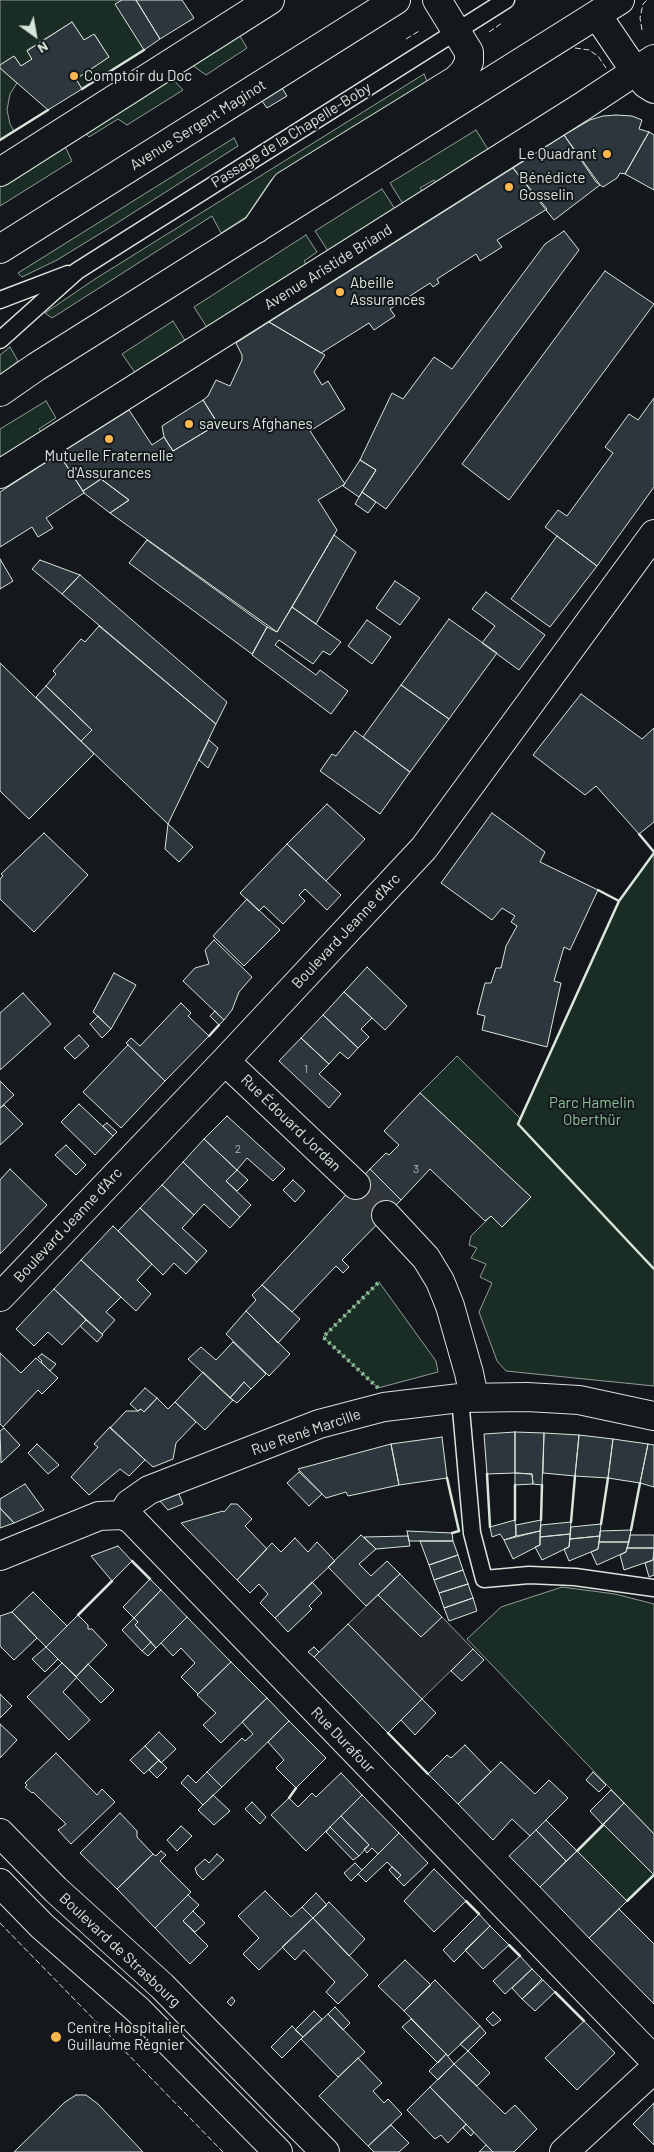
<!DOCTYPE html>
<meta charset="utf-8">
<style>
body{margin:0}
#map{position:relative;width:654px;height:2152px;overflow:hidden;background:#14181c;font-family:Barlow,sans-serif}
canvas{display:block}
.north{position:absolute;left:10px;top:10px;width:50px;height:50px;-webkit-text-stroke:4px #14181c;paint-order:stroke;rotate:148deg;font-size:14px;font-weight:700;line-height:20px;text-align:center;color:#d8e6dc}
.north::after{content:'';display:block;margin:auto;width:18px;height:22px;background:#d8e6dc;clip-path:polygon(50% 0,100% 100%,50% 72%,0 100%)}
</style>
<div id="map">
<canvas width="654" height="2152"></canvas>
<div class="north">N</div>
</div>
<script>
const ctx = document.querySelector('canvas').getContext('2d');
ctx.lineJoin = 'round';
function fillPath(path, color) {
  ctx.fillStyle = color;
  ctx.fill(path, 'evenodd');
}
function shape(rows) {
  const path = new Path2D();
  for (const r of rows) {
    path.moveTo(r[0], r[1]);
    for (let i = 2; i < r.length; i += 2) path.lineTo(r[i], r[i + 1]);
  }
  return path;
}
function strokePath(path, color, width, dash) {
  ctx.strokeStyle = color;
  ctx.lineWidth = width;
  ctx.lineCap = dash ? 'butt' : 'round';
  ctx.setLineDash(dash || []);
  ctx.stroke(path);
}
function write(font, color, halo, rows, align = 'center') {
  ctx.font = font + ' Barlow,sans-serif';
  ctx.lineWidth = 4;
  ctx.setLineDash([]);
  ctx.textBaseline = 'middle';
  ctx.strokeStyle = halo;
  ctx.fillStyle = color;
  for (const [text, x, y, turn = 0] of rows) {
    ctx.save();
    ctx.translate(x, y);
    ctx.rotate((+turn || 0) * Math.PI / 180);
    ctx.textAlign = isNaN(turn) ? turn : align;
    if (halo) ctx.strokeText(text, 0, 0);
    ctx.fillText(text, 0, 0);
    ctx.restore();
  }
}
const green = shape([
 [0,0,122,0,144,50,82,89,76,79,109,57,95,35,84,40,72,22,27,50,32,59,21,66,14,56,0,65,0,0],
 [235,28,247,48,206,75,185,60,235,28],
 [0,68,17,83,10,94,7,110,10,124,14,131,0,140,0,68],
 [166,72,183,90,127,125,118,119,89,137,80,127,166,72],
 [424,74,427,81,271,180,246,217,221,233,212,216,52,318,45,313,95,279,424,74],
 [476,130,489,151,436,183,434,180,420,188,423,192,403,204,390,183,476,130],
 [61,138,72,161,0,206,0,177,61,138],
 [234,138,238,146,106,230,57,260,22,277,18,273,234,138],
 [382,189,395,209,328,251,315,231,382,189],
 [306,235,317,252,304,261,307,266,208,329,194,307,306,235],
 [173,321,186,342,136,374,122,354,173,321],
 [10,347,18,361,0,375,0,355,10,347],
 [46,401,56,418,39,429,42,433,0,460,0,429,46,401],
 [654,853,654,1386,506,1371,497,1361,479,1312,492,1283,480,1277,486,1264,471,1258,477,1248,469,1245,471,1236,491,1216,502,1227,531,1197,420,1093,457,1056,520,1118,619,901,654,853],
 [379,1282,436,1361,438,1372,378,1388,323,1337,379,1282],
 [562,1587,615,1594,654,1604,654,1834,467,1639,501,1607,562,1587],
 [603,1824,654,1875,627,1901,577,1851,603,1824]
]);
fillPath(green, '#1a2d24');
strokePath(green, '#939e99', 1);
const parking = shape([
 [378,1595,421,1637,442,1617,473,1649,422,1699,348,1624,378,1595]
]);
fillPath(parking, '#24282b');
strokePath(parking, '#939e99', 1);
const building = shape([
 [122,0,136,0,160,39,144,50,115,4,122,0],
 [136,0,182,0,194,18,160,39,136,0],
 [72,22,84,40,94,34,109,57,76,79,82,89,48,110,0,68,0,65,14,56,21,66,32,59,27,51,72,22],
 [282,88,287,96,267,108,262,101,282,88],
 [616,115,632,116,642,120,639,129,649,132,625,174,620,173,617,178,603,187,596,182,564,135,590,120,603,116,616,115],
 [649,132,654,135,654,190,625,174,649,132],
 [564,135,600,185,554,220,513,168,564,135],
 [513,168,547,209,497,240,502,247,480,261,476,254,437,279,439,283,433,287,430,283,390,309,395,316,374,330,369,323,321,353,269,322,513,168],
 [564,231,579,250,386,509,362,492,376,470,360,460,392,393,403,399,434,357,452,369,545,244,564,231],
 [605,271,654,304,509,500,462,464,605,271],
 [269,322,325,355,314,372,322,385,328,381,345,409,310,431,345,484,318,500,337,530,277,632,110,513,129,500,101,479,83,491,59,454,129,410,152,445,164,437,173,451,218,424,203,400,208,396,216,380,230,386,242,360,242,355,236,343,269,322],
 [654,398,654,487,597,566,545,527,558,510,567,516,613,453,605,447,629,414,638,420,654,398],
 [203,400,218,424,173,451,164,437,162,426,203,400],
 [59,454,84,493,46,518,53,528,38,537,32,527,0,547,0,492,59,454],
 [360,460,376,470,359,497,343,486,360,460],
 [101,479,129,500,110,513,84,493,83,491,101,479],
 [362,492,376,502,368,513,355,504,362,492],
 [334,535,356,552,316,624,292,607,334,535],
 [557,536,597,566,550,627,511,599,557,536],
 [147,540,267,627,252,654,129,563,147,540],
 [0,559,13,581,0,589,0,559],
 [40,560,80,575,62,594,32,569,40,560],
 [80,575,227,702,216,724,62,594,80,575],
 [395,581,420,598,400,625,376,608,395,581],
 [486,592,545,635,519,670,482,643,495,626,472,609,486,592],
 [292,607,341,642,330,655,323,651,313,664,279,640,275,645,316,675,320,670,348,691,331,714,252,655,267,627,277,632,292,607],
 [449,619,497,653,449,719,401,685,449,619],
 [367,620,391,637,372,664,348,646,367,620],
 [99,626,216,724,168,824,81,741,92,730,46,686,56,674,53,671,81,639,85,642,99,626],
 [0,663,94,754,29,819,0,791,0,663],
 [401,685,449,719,410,772,363,737,401,685],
 [46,686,92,730,81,741,36,697,46,686],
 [581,694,642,739,654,728,654,822,639,834,596,786,585,795,533,755,581,694],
 [355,731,410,772,380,814,320,771,332,754,336,756,355,731],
 [209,740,218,748,208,768,199,760,209,740],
 [327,804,365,839,326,881,287,844,327,804],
 [492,813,545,852,540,862,598,890,570,950,564,947,554,981,561,983,547,1047,482,1030,485,1016,477,1014,485,983,491,983,496,968,501,968,506,946,517,926,511,922,515,916,502,908,492,920,441,883,492,813],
 [168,824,193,847,179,862,165,849,168,824],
 [44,833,88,875,34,932,0,899,0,879,3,876,1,874,44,833],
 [287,844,341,895,327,910,305,889,299,895,305,901,283,924,264,906,259,911,240,893,287,844],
 [247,899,280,930,244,966,213,936,247,899],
 [214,940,252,977,239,992,232,1010,224,1020,183,981,195,968,209,964,205,950,214,940],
 [367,967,407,1006,385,1030,344,992,367,967],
 [114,973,136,985,111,1029,93,1012,114,973],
 [344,992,372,1018,361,1029,369,1037,358,1048,323,1015,344,992],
 [23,993,51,1024,0,1070,0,1013,23,993],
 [181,1003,191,1013,188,1016,209,1036,165,1081,126,1043,131,1038,140,1046,181,1003],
 [215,1011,224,1020,219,1025,210,1016,215,1011],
 [323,1015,358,1048,348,1059,340,1052,329,1064,301,1038,323,1015],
 [98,1016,111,1029,102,1038,90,1024,98,1016],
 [79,1035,89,1046,75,1059,64,1048,79,1035],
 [301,1038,329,1064,319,1074,341,1094,329,1108,279,1061,301,1038],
 [128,1045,165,1081,121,1128,83,1092,128,1045],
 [0,1081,14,1095,0,1108,0,1081],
 [420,1093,531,1197,502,1227,491,1216,485,1221,430,1169,401,1200,370,1169,386,1153,389,1155,399,1145,384,1131,420,1093],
 [79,1104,113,1136,95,1155,61,1122,79,1104],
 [4,1105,23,1124,0,1145,0,1108,4,1105],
 [227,1116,285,1169,273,1181,247,1158,237,1170,204,1139,227,1116],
 [107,1123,117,1132,113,1136,103,1126,107,1123],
 [204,1139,237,1170,226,1181,251,1205,240,1217,183,1162,204,1139],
 [66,1145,86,1165,76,1175,55,1155,66,1145],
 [183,1162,240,1217,230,1228,204,1204,194,1215,162,1185,183,1162],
 [10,1169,47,1205,0,1254,0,1180,10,1169],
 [370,1169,401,1200,342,1260,349,1267,343,1273,336,1266,292,1312,262,1285,370,1169],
 [237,1170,248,1180,237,1191,226,1181,237,1170],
 [293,1180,305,1191,295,1202,283,1190,293,1180],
 [162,1185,194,1215,182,1228,207,1251,197,1262,140,1208,162,1185],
 [140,1208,197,1262,186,1274,174,1263,163,1275,118,1231,140,1208],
 [113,1226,152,1264,137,1280,151,1294,136,1311,81,1260,113,1226],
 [81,1260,121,1297,106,1312,115,1320,102,1334,54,1289,81,1260],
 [262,1285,300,1319,278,1343,246,1311,256,1300,252,1295,262,1285],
 [54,1289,86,1320,62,1345,48,1332,34,1346,16,1329,54,1289],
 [246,1311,290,1354,269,1376,226,1334,246,1311],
 [86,1320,103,1335,97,1342,80,1326,86,1320],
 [233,1342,266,1374,251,1389,244,1382,230,1398,188,1359,201,1347,216,1360,233,1342],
 [0,1353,21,1373,36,1358,58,1378,42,1394,38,1390,3,1427,0,1424,0,1353],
 [42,1354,56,1364,50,1371,41,1362,42,1361,38,1357,42,1354],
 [203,1372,233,1400,205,1430,175,1402,203,1372],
 [244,1382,251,1389,237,1403,230,1398,244,1382],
 [145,1388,157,1398,144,1412,141,1409,138,1411,130,1404,145,1388],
 [157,1398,168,1409,175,1402,196,1422,176,1443,173,1459,153,1467,110,1428,126,1411,138,1411,141,1409,144,1412,157,1398],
 [110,1427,145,1460,129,1476,120,1469,89,1495,71,1477,98,1447,94,1444,110,1427],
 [4,1428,20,1445,1,1463,0,1431,4,1428],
 [515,1432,544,1433,542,1485,533,1484,532,1474,515,1473,515,1432],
 [515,1432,515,1473,487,1474,484,1434,515,1432],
 [544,1433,579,1435,575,1476,543,1473,544,1433],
 [579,1435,613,1439,608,1478,575,1476,579,1435],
 [442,1437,447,1478,399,1485,391,1444,442,1437],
 [613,1439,648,1444,640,1483,608,1478,613,1439],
 [37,1444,59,1465,48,1474,28,1453,37,1444],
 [391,1444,399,1485,348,1496,346,1492,326,1498,298,1469,391,1444],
 [648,1444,654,1445,654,1487,640,1483,648,1444],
 [299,1472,322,1494,309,1506,287,1483,299,1472],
 [515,1473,532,1474,533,1484,515,1485,515,1473],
 [25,1484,44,1510,14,1523,0,1508,0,1499,25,1484],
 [179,1494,183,1504,168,1510,159,1500,179,1494],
 [231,1504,237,1504,252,1519,245,1526,267,1549,237,1580,181,1523,223,1511,224,1512,231,1504],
 [0,1508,14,1523,0,1528,0,1508],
 [515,1520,516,1536,504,1540,500,1534,492,1537,490,1527,515,1520],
 [541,1520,540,1531,516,1536,516,1525,541,1520],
 [571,1522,570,1534,540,1537,541,1525,571,1522],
 [601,1524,600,1536,570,1539,571,1527,601,1524],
 [631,1530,629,1542,599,1542,600,1531,631,1530],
 [407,1531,452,1533,453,1541,409,1541,407,1531],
 [540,1531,540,1545,513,1559,504,1540,540,1531],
 [570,1534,569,1547,542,1560,535,1547,540,1545,540,1537,570,1534],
 [361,1535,376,1549,359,1564,371,1576,387,1561,400,1574,366,1606,328,1567,361,1535],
 [630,1535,654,1535,654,1548,627,1548,630,1535],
 [408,1536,410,1546,376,1549,364,1537,408,1536],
 [600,1536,598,1549,569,1561,564,1549,569,1547,570,1539,600,1536],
 [295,1538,308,1552,317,1542,335,1561,275,1618,260,1603,268,1594,259,1584,250,1593,237,1580,272,1543,281,1552,295,1538],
 [420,1541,453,1541,458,1555,429,1565,420,1541],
 [599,1542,629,1542,626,1552,597,1565,591,1552,598,1549,599,1542],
 [118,1546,132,1561,112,1581,91,1556,118,1546],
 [627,1548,654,1548,653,1560,624,1570,620,1555,626,1552,627,1548],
 [458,1555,463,1570,434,1580,429,1565,458,1555],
 [654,1557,654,1575,649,1577,645,1563,653,1560,654,1557],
 [463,1570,468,1584,439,1593,434,1580,463,1570],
 [400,1574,442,1617,421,1637,378,1595,400,1574],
 [150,1579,161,1590,134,1618,123,1607,150,1579],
 [312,1582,322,1593,309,1606,312,1609,288,1632,275,1618,312,1582],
 [468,1584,473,1598,444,1608,439,1593,468,1584],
 [161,1590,187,1617,156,1648,135,1625,138,1622,134,1618,161,1590],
 [33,1592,67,1626,46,1647,12,1612,33,1592],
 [473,1598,477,1611,449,1621,444,1608,473,1598],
 [12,1612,37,1638,14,1660,0,1646,0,1616,12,1612],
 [78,1615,88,1625,88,1629,92,1629,107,1645,76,1677,46,1647,78,1615],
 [187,1617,231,1662,198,1694,181,1677,195,1663,181,1648,173,1656,161,1643,187,1617],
 [134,1618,138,1622,135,1625,151,1642,142,1651,122,1630,134,1618],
 [348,1624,422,1699,388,1733,314,1657,348,1624],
 [151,1642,156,1648,148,1656,142,1651,151,1642],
 [46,1647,58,1659,45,1672,32,1659,46,1647],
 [314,1647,319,1652,314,1657,308,1652,314,1647],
 [473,1649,484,1660,462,1681,451,1671,473,1649],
 [231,1662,267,1698,221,1743,203,1725,216,1713,197,1695,231,1662],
 [62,1663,77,1677,63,1692,90,1720,69,1740,27,1697,62,1663],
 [88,1664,114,1690,101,1703,76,1677,88,1664],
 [0,1694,12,1706,0,1718,0,1694],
 [267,1698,289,1721,222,1787,207,1772,242,1738,245,1741,253,1734,242,1722,267,1698],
 [422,1699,436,1713,415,1735,401,1720,422,1699],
 [289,1721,326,1758,296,1788,276,1768,284,1760,268,1742,289,1721],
 [0,1724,17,1740,0,1758,0,1724],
 [159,1732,176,1749,161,1763,145,1746,159,1732],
 [465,1745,491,1772,458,1804,428,1774,447,1755,451,1758,465,1745],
 [145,1746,159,1760,144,1774,130,1760,145,1746],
 [56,1753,97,1795,102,1789,115,1802,71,1844,58,1830,66,1824,33,1792,32,1793,25,1787,27,1785,25,1783,56,1753],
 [159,1760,167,1768,157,1778,149,1770,159,1760],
 [501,1762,535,1794,549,1780,568,1798,530,1836,512,1819,493,1840,458,1804,501,1762],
 [207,1772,222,1787,203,1805,181,1783,188,1775,196,1783,207,1772],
 [593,1772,606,1785,599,1792,586,1780,593,1772],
 [341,1773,362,1795,306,1851,271,1815,289,1798,298,1807,312,1793,316,1797,341,1773],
 [611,1790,624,1803,603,1825,590,1811,611,1790],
 [213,1795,230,1811,214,1825,198,1810,213,1795],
 [362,1795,399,1833,378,1854,372,1848,367,1853,364,1849,369,1845,341,1816,362,1795],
 [252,1802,266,1817,260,1824,245,1809,252,1802],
 [624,1803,654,1834,654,1875,603,1824,624,1803],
 [120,1813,137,1831,137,1837,153,1854,117,1889,80,1853,120,1813],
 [341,1816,369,1845,359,1856,330,1827,341,1816],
 [546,1820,577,1851,566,1861,536,1830,546,1820],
 [181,1826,192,1836,177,1851,167,1840,181,1826],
 [330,1827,359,1856,353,1860,326,1832,330,1827],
 [536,1830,566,1861,540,1887,509,1856,536,1830],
 [399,1833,428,1863,404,1886,397,1879,401,1875,387,1862,366,1882,358,1874,399,1833],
 [161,1851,166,1855,160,1861,191,1892,155,1928,117,1889,153,1854,156,1856,161,1851],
 [577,1851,627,1901,589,1938,540,1887,577,1851],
 [217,1854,224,1860,203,1880,197,1874,195,1868,205,1859,209,1863,217,1854],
 [355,1863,362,1870,351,1881,344,1873,355,1863],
 [392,1867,401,1875,397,1879,389,1870,392,1867],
 [434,1869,466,1901,434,1932,404,1901,434,1869],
 [265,1891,291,1917,302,1907,313,1918,259,1970,243,1954,259,1938,238,1916,265,1891],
 [316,1893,327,1905,313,1918,302,1907,316,1893],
 [188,1895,199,1905,183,1921,208,1946,190,1964,155,1928,188,1895],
 [329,1902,365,1939,349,1956,313,1918,329,1902],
 [619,1909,654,1944,654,2004,589,1938,619,1909],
 [193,1911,205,1923,195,1932,183,1921,193,1911],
 [479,1914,490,1926,454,1962,443,1950,479,1914],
 [313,1918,368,1975,338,2004,326,1992,335,1982,304,1950,295,1960,282,1947,313,1918],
 [490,1926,509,1945,483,1969,465,1950,490,1926],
 [520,1956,532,1969,505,1994,493,1981,520,1956],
 [405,1960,431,1985,404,2011,378,1986,405,1960],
 [532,1969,542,1979,522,1999,512,1988,532,1969],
 [435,1980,480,2026,448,2056,404,2011,435,1980],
 [543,1980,555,1992,535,2011,522,1999,543,1980],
 [232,1997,235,2001,231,2006,227,2002,232,1997],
 [335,2007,350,2023,343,2030,328,2014,335,2007],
 [314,2011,322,2019,303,2037,295,2030,314,2011],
 [493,2012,501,2020,493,2026,486,2019,493,2012],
 [328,2014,365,2052,338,2077,301,2039,328,2014],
 [411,2019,446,2054,438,2063,402,2027,411,2019],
 [584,2021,615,2053,577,2090,545,2058,584,2021],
 [292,2026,303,2037,282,2058,271,2047,292,2026],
 [480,2026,486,2033,468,2051,460,2044,480,2026],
 [468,2051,490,2073,477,2086,454,2064,468,2051],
 [446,2054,454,2064,438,2080,429,2071,446,2054],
 [358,2058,382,2083,373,2091,384,2103,388,2099,402,2114,368,2146,319,2096,358,2058],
 [454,2064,505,2114,515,2105,537,2129,514,2152,493,2152,430,2087,454,2064],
 [430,2087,466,2124,448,2143,441,2135,435,2139,407,2110,430,2087],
 [76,2095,86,2095,98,2104,143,2152,14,2152,65,2102,76,2095],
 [654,2103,654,2145,633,2124,654,2103],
 [466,2124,474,2132,471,2136,463,2128,466,2124],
 [391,2125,409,2143,399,2152,374,2152,368,2146,391,2125],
 [486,2145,493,2152,479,2152,486,2145]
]);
fillPath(building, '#2c363c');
strokePath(building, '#d8e6dc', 1);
strokePath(shape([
 [356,1185,386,1215]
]), '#313739', 28, [28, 14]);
const lane = shape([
 [0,300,68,274],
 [0,340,77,271,506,0],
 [460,1398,472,1533,484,1579,529,1575,575,1577,654,1588]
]);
const street = shape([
 [597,15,635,71,646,84,654,89],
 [0,172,270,0],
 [256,229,286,185,456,80,464,72,469,62,469,52,437,0],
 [0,474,583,106,654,59],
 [225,1061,356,1185],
 [386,1215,426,1258,440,1281,450,1306,469,1373,474,1397],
 [0,1297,225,1061,424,848,654,534],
 [122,1515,129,1504,149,1490,319,1424,384,1407,460,1398,527,1397,579,1400,654,1416],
 [0,1556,99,1516,122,1515,131,1519,654,2060],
 [564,2152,654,2069]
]);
const secondary = shape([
 [0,1833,56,1890,162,1986,325,2152],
 [0,1883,42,1926,138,2010,278,2152]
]);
const primary = shape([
 [0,249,396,0],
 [0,392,36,367,620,0]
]);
strokePath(lane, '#d8e6dc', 19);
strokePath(street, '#d8e6dc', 30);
strokePath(secondary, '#d8e6dc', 30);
strokePath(primary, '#d8e6dc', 30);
strokePath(lane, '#14181c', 16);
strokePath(street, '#14181c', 28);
strokePath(secondary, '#14181c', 28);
strokePath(primary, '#14181c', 28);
strokePath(shape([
 [378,1388,323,1337,379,1282]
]), '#8ac095', 4, [2.5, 4]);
strokePath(shape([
 [642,30,640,18,643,4,647,0],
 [489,32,502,23],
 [406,39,419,31],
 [575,48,589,50,598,56,606,68],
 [0,1923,223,2152]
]), '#d8e6dc', 1, [6, 2.5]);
strokePath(shape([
 [82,89,144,50],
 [0,140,48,110],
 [639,834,654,852],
 [598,890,619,901,518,1124,654,1269],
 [619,901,654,853],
 [209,1036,219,1025],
 [487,1474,490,1527],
 [447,1478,459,1531,452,1533],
 [515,1485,515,1520],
 [541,1520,542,1485],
 [571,1522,575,1476],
 [601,1524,608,1478],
 [631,1530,640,1483],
 [132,1561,150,1579],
 [78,1615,112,1581],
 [388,1733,428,1774],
 [289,1798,296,1788],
 [577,1851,603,1825],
 [466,1901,479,1914],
 [627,1901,654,1875],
 [509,1945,520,1956],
 [555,1992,584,2021]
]), '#d8e6dc', 2.5);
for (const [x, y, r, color] of [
 [74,76,5,"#ffb74d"],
 [607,154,5,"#ffb74d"],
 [509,187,5,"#ffb74d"],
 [340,292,5,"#ffb74d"],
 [189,424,5,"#ffb74d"],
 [109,439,5,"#ffb74d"],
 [56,2037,6,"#ffb74d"]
]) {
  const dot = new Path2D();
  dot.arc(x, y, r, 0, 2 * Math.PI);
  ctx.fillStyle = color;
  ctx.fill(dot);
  strokePath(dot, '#14181c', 2);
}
write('12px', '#adbab4', null, [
 ["1",306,1069],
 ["2",238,1149],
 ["3",416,1169]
]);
write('15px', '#d8e6dc', '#14181c', [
 ["Comptoir du Doc",84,76],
 ["Le Quadrant",597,154,"right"],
 ["Bénédicte",519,178],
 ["Gosselin",519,195],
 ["Abeille",350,283],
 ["Assurances",350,300],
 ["saveurs Afghanes",199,424],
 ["Mutuelle Fraternelle",109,456,"center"],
 ["d'Assurances",109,473,"center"],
 ["Centre Hospitalier",67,2028],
 ["Guillaume Régnier",67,2045]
], 'left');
write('15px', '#d8e6dc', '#14181c', [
 ["Avenue Sergent Maginot",198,125,-32],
 ["Passage de la Chapelle-Boby",291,135,-32],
 ["Avenue Aristide Briand",328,267,-32],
 ["Boulevard Jeanne d'Arc",346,931,-47],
 ["Rue Édouard Jordan",291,1123,44],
 ["Boulevard Jeanne d'Arc",68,1225,-47],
 ["Rue René Marcille",306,1432,-19],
 ["Rue Durafour",343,1740,46],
 ["Boulevard de Strasbourg",120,1950,43]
]);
write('15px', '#8ac095', '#14181c', [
 ["Parc Hamelin",592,1103],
 ["Oberthür",592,1120]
]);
</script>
